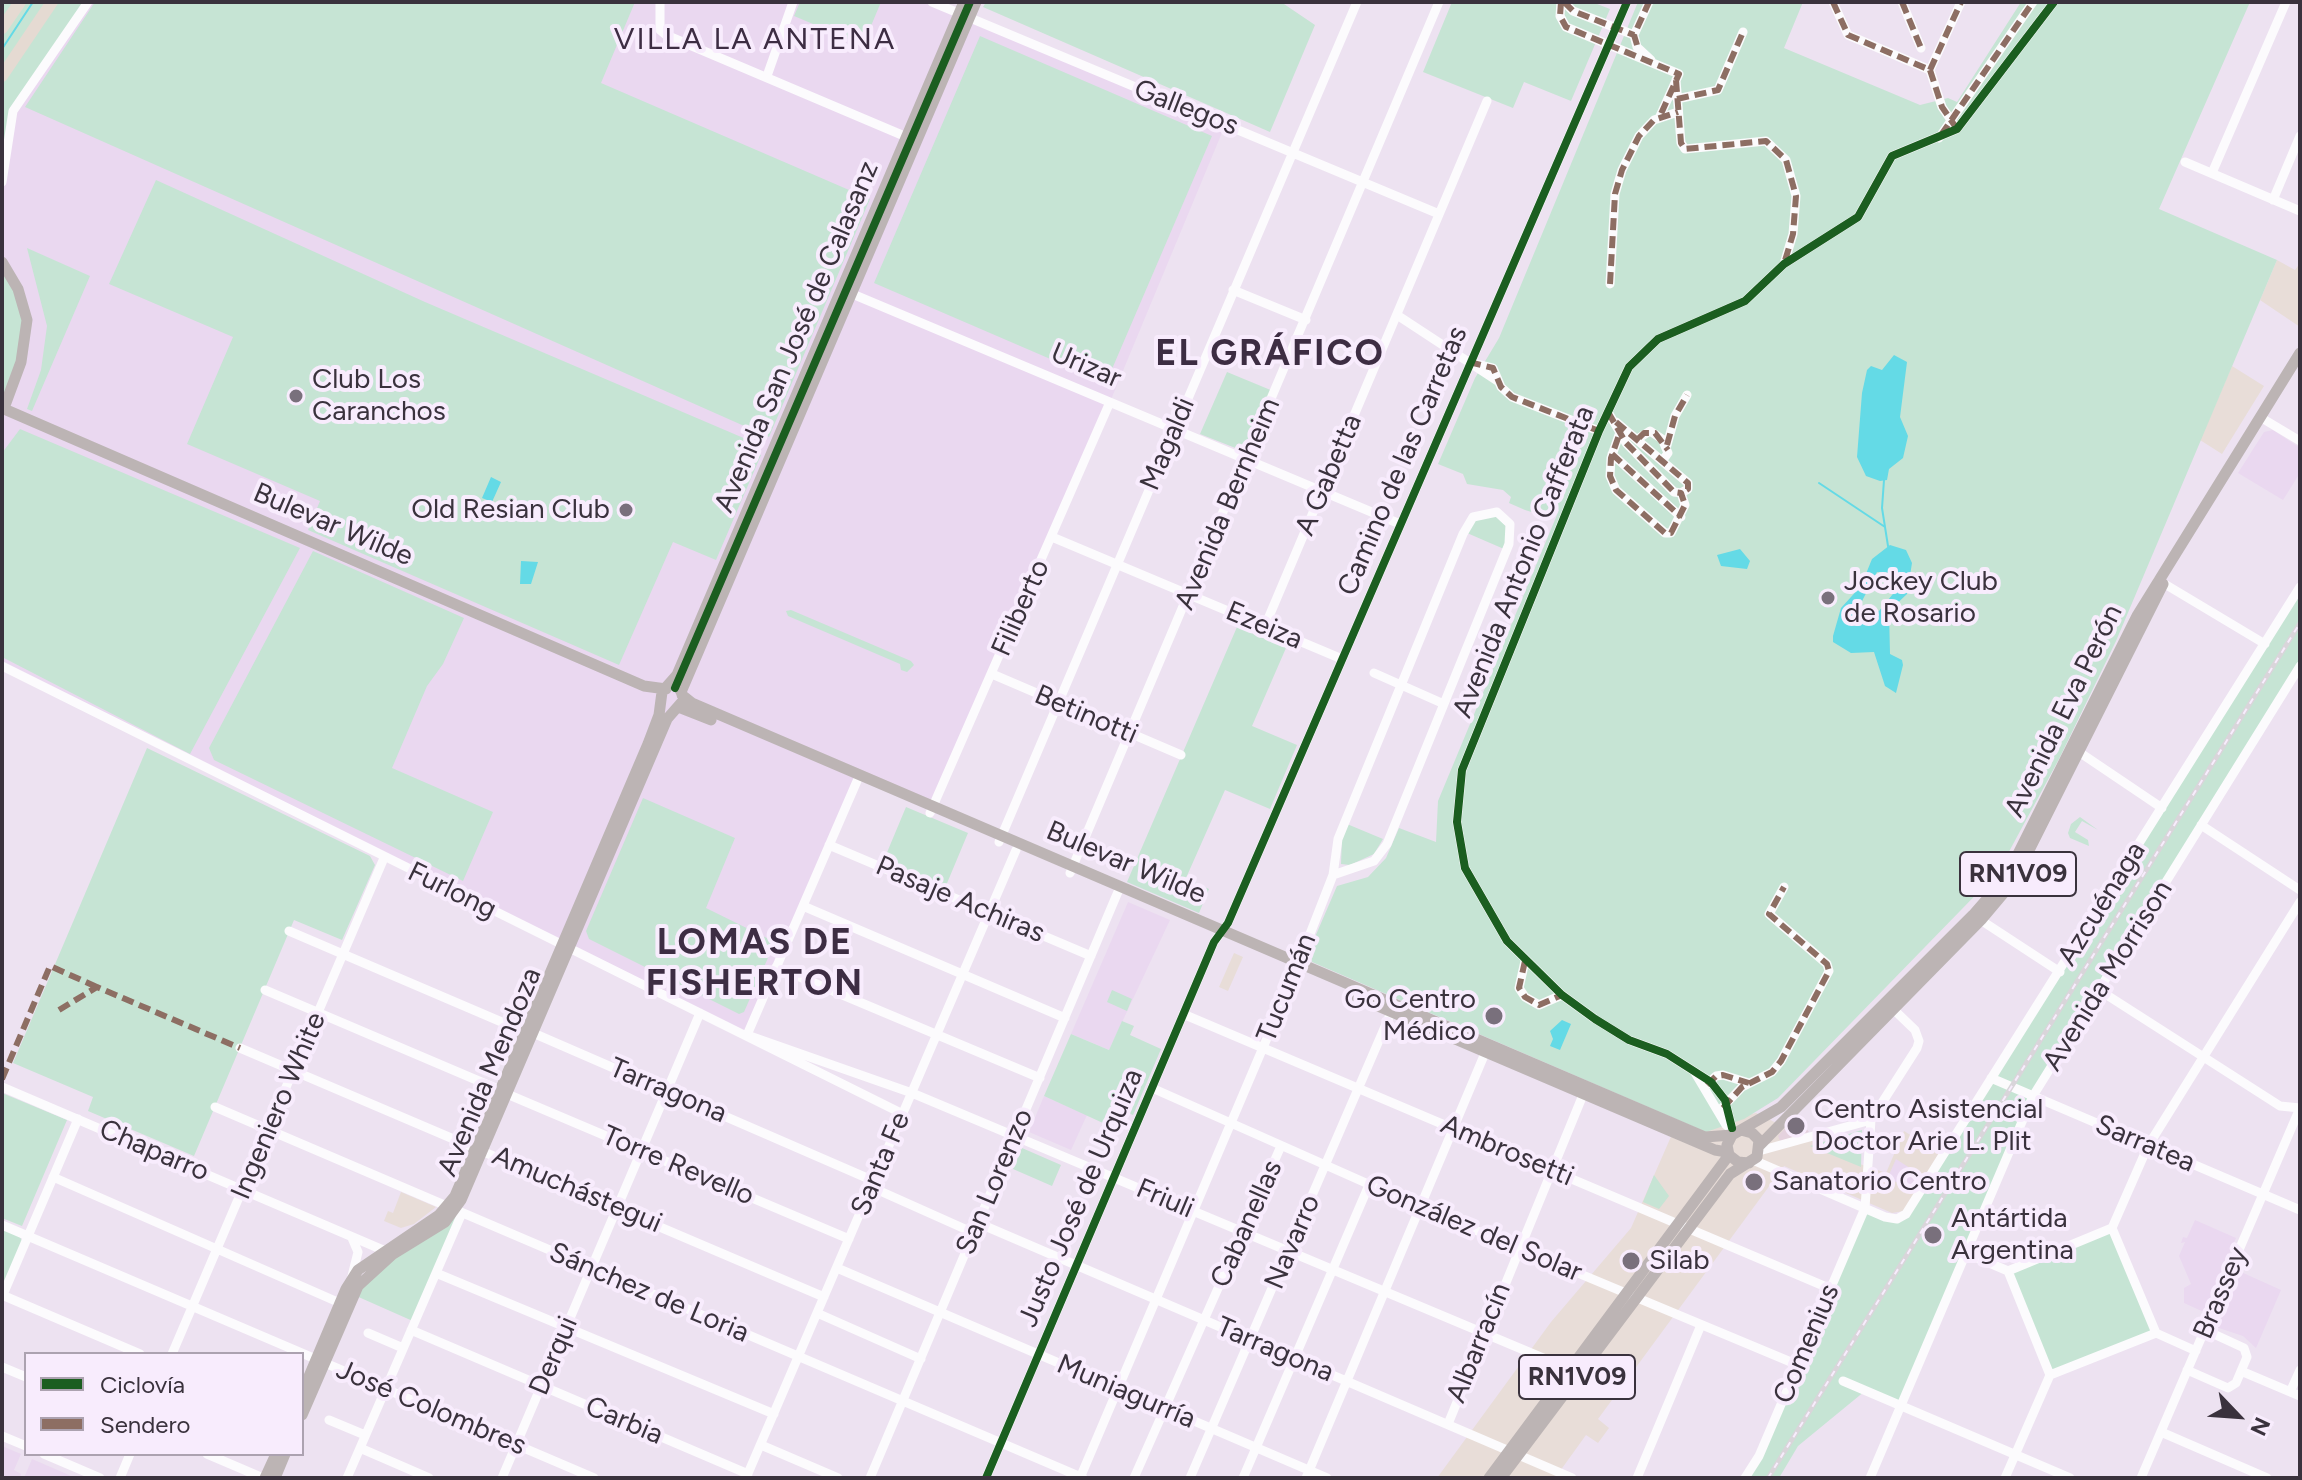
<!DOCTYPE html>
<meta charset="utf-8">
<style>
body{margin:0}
#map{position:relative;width:2302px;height:1480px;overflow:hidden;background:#ede2f1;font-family:Figtree,sans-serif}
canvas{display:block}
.frame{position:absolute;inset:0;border:4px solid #3a323d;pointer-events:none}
.legend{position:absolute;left:24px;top:1352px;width:280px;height:104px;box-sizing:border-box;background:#f8ecfd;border:2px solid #aca2b0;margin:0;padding:10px 14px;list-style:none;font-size:24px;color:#3a323d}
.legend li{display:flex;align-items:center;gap:16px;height:40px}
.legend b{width:40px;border:2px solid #aca2b0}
.north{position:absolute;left:2198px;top:1376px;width:80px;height:80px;-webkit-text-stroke:6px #f8ecfd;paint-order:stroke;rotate:115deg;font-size:22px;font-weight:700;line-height:32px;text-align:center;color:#3a323d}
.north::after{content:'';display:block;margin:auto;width:28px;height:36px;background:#3a323d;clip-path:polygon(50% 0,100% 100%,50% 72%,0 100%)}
</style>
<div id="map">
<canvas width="2302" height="1480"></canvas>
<div class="frame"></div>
<ul class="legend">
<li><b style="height:10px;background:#1b5e20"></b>Ciclovía</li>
<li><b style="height:10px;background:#8d6e63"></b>Sendero</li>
</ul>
<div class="north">N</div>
</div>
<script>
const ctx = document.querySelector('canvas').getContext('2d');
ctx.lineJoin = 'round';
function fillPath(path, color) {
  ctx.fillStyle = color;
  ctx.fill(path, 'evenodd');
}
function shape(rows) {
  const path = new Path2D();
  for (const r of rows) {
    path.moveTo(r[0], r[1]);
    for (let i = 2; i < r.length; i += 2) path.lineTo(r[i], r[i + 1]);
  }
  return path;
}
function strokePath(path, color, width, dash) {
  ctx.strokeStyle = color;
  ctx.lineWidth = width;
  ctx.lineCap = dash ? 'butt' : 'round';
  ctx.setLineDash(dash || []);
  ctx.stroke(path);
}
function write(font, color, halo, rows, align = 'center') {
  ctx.font = font + ' Figtree,sans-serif';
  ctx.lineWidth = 8;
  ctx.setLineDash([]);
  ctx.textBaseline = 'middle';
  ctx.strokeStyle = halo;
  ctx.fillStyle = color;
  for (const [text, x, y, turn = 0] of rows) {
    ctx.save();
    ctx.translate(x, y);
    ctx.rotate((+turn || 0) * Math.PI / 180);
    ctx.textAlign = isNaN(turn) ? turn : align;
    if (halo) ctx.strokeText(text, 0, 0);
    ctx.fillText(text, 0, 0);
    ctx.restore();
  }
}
fillPath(shape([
 [2277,260,2295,270,2300,263,2300,327,2260,300],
 [2232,366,2264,386,2222,454,2200,440],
 [1234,953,1243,957,1228,991,1219,987],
 [1756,1113,1860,1164,1886,1173,1904,1131,1939,1153,1904,1211,1892,1213,1784,1166,1598,1419,1609,1428,1598,1443,1586,1435,1555,1478,1437,1478,1551,1322,1631,1228,1673,1132],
 [401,1192,436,1207,414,1224,401,1228,384,1221,388,1211,393,1213]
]), '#e8ddd8');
fillPath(shape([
 [88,2,932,2,1226,123,1110,402,933,807,860,775,747,1035,2,666,2,182,13,111],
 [2273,430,2300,448,2300,473,2283,500,2238,473,2264,432],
 [1128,902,1170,920,1109,1050,1071,1034],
 [1044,1096,1087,1115,1071,1150,1029,1132],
 [1896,1159,1919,1174,1909,1190,1888,1177],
 [2195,1220,2236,1238,2204,1312,2184,1303,2184,1288,2191,1284,2179,1256,2185,1242,2181,1243,2183,1237,2187,1238],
 [2241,1272,2281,1290,2256,1348,2243,1336,2216,1327],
 [2,1446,21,1454,14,1470,21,1474,20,1478,2,1478],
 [32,1459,76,1478,24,1478]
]), '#ead8f0');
fillPath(shape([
 [1796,1116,1809,1132,1780,1141,1778,1136]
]), '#e5d2de');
fillPath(shape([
 [2,2,88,2,20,98,2,182],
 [95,2,635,2,601,83,870,199,769,437,25,107],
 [800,2,881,2,863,45,794,16],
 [986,2,1281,2,1315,25,1270,132,983,7],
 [1452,2,1592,2,1610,9,1571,101,1524,82,1513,108,1423,72],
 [1638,2,1803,2,1784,48,1920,105,1948,98,1957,102,2021,2,2250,2,2159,209,2277,260,2116,641,2059,759,1998,872,1778,1098,1744,1119,1706,1132,1312,962,1309,951,1337,886,1368,877,1386,858,1399,828,1436,842,1438,801,1559,510,1551,506,1547,513,1538,514,1525,510,1509,503,1511,497,1503,490,1467,484,1463,474,1438,464,1475,378,1499,338],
 [980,36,1212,136,1106,383,874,283],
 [156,180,425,302,760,445,757,453,761,455,716,560,673,542,619,665,308,530,320,501,187,444,233,337,109,284],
 [27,248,90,276,32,411,27,409,41,370,47,326],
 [2,262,27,320,2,413],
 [1227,372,1273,391,1243,451,1200,434],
 [20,429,300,548,190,754,2,657,2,453],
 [1496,516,1507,527,1504,549,1467,533,1475,520],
 [313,551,464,618,443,664,427,686,392,768,493,812,463,881,214,760,209,748],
 [2300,587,2300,666,2033,1096,1900,1406,1865,1391,1798,1446,1779,1478,1745,1478,1865,1208,1901,1218],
 [791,610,911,661,914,665,907,672,901,670,900,664,788,616,786,611],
 [1237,627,1286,648,1252,726,1297,745,1270,809,1225,790,1186,878,1209,889,1199,913,1127,882],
 [147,748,370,856,375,865,342,940,294,920,194,1156,88,1111,93,1097,13,1063],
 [643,798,735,838,706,908,775,942,744,1012,739,1014,589,939,586,931],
 [906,807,968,833,945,888,883,862],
 [2080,817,2098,830,2082,821,2075,832,2088,840,2089,846,2070,838,2068,833,2071,824],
 [1347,824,1383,839,1374,854,1350,865,1341,864,1342,838],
 [1112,990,1132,999,1127,1011,1107,1002],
 [1122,1021,1134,1026,1130,1035,1161,1049,1133,1115,1111,1106,1103,1123,1044,1096,1071,1034,1109,1050],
 [2,1093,67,1120,22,1226,2,1218],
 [1862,1130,1861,1167,1810,1146],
 [1022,1148,1061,1165,1052,1186,1013,1169],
 [1654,1175,1669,1196,1659,1209,1643,1202],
 [462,1213,415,1322,354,1295,358,1286,445,1222],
 [2112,1228,2156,1333,2050,1375,2008,1271],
 [2,1229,20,1237,22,1241,2,1287]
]), '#c6e4d4');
fillPath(shape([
 [1894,355,1907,362,1900,417,1908,436,1903,458,1889,469,1887,480,1880,481,1866,476,1857,457,1862,393,1867,370,1871,366,1882,370],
 [491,477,501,482,492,502,482,498],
 [1890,545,1906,550,1912,563,1907,594,1889,611,1890,654,1902,660,1903,665,1896,693,1885,686,1874,652,1851,653,1833,642,1833,636,1841,608,1861,586,1872,559],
 [1877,572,1893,573,1897,589,1879,611,1871,615,1864,612,1861,603],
 [1740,549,1750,561,1747,569,1721,566,1717,555],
 [521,561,538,562,531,584,520,584],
 [1562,1020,1571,1024,1560,1050,1550,1046,1553,1039,1550,1031]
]), '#64dae6');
strokePath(shape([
 [2,49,33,2],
 [1884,480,1882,508,1888,546],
 [1819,483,1885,527]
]), '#64dae6', 2);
strokePath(shape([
 [660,2,660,30,666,35,909,138],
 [932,2,1439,214],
 [1561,2,1560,16,1566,27,1679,74,1660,116],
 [1564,2,1573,11,1634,35],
 [1649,2,1634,35,1637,47,1651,60],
 [1833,2,1848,35,1930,70],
 [1902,2,1921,48],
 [1930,70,1961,2],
 [1930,70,1942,107,1953,123],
 [767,76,793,2],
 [1676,80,1681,143,1685,149,1766,141,1786,160,1796,196,1793,234,1784,264],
 [1677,99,1718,90,1743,32],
 [1939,138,2033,2],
 [2185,162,2300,211],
 [2212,173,2286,2],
 [2,182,13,111,88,2],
 [2273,200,2300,136],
 [1610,284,1615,194,1622,170,1639,136,1654,120,1678,112],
 [1233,290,1306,320],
 [850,293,1400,524],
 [1397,315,1499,382],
 [1469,362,1493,368,1501,387,1512,397,1599,431],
 [1608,412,1626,443,1674,492,1681,493,1685,505,1671,533,1665,533,1616,490,1610,476,1611,458,1619,435],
 [2260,417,2300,441],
 [1616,422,1688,483,1688,489,1681,493],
 [1639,438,1650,431,1662,439,1668,453,1663,460],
 [1667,445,1675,416,1687,395],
 [1612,454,1681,517],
 [1052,537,1342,659],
 [2158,580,2265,644],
 [1265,626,1487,101],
 [2,666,903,1114],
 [1374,673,1444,704],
 [992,674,1181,755],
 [2076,750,2162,808],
 [930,813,1110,402],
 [2201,825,2300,890],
 [999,842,1357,2],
 [829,845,1091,956],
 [1070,873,1439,2],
 [803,906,1065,1018],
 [1976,917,2060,972],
 [289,931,525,1032],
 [1525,961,1519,988,1525,997,1539,1005,1562,995],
 [776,967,1040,1078],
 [265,990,500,1090],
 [2099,990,2280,1106,2300,1108],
 [1183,1014,1831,1289],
 [533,1033,867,1178,871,1187,974,1233],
 [747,1035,912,1093,1574,1371],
 [747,1035,857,781],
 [240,1048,824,1297],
 [1694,1071,1726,1125,1734,1131],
 [1991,1078,2300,1210],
 [1706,1085,1716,1076,1723,1075,1749,1083],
 [2,1087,390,1253],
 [1152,1088,1420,1207,1798,1365],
 [507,1094,849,1239],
 [215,1107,1083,1478],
 [1720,1110,1742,1087,1772,1072,1781,1061,1829,971,1827,964,1769,914,1784,887],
 [1732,1128,1725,1100,1711,1082,1667,1054,1629,1040,1595,1019,1562,995,1507,941,1465,868,1457,822,1462,770,1599,431,1629,367,1658,339,1745,301,1784,264,1858,217,1892,156,1957,129,2054,2],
 [1759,1151,1871,1120],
 [1753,1160,1885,1217,1897,1219,1906,1214,2300,587],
 [53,1177,340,1303],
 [978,1223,1572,1478],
 [2,1225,594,1478],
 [2112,1228,2148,1146,2300,902],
 [1966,1253,2008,1271,2050,1375,2156,1333,2112,1228,2008,1271],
 [837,1268,1327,1478],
 [436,1273,774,1414],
 [352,1276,358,1252,352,1238],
 [2,1295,140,1354],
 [2,1297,78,1119],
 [817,1313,921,1359],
 [411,1330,748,1474],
 [368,1333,403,1348],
 [2156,1333,2196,1351],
 [172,1354,384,858],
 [2,1367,26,1377],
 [2187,1370,2228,1388,2236,1383,2247,1357,2244,1348,2205,1330],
 [2241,1371,2300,1396],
 [1843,1381,2070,1478],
 [2290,1392,2300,1370],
 [329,1420,365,1435],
 [1448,1424,1585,1090],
 [2161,1432,2267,1478],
 [2,1436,26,1446],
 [761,1445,838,1478],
 [360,1448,429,1478],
 [44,1454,100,1478],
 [207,1454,263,1478],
 [120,1478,130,1454],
 [347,1478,462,1213],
 [502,1478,700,1013],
 [746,1478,1016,850],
 [870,1478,1120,887],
 [986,1478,1214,942,1228,923,1627,2],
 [1080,1478,1296,970,1333,875,1338,839,1463,534,1473,517,1497,512,1510,524,1509,544,1387,844,1374,861,1333,875],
 [1134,1478,1281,1146],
 [1190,1478,1393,1008],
 [1243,1478,1369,1185],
 [1306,1478,1488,1046],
 [1637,1478,1701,1325],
 [1745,1478,1759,1456,1865,1208,1871,1120,1917,1048,1919,1041,1915,1030,1890,1006],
 [1870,1478,2033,1096,2300,666],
 [2005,1478,2050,1375],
 [2141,1478,2300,1108]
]), '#fcfbfd', 9);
strokePath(shape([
 [2,262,18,289,27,320,21,362,4,408],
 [2,408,644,686,666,689],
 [681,692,976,2],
 [682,695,692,703,1705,1137,1732,1135],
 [678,707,711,720],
 [1352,995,1715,1150,1727,1152],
 [1760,1145,1981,920,2013,882,2163,584],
 [1749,1163,1738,1162,1729,1155,1727,1145,1732,1135,1781,1107,1973,915,2007,876,2137,616,2300,353],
 [302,1393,346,1289,358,1270,439,1215,455,1196,648,744,659,715,662,692,677,675,964,2],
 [302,1415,358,1286,393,1254,445,1222,461,1200,667,719,681,703],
 [265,1478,276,1454],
 [275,1478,285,1454],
 [1489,1478,1729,1155],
 [1501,1478,1730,1174,1757,1157,1759,1140,1752,1133,1741,1130]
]), '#bcb4b4', 11);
strokePath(shape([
 [2,28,20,2],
 [2,76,52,2]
]), '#e5dad2', 12);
const rail = shape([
 [1768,1478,2300,623]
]);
strokePath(rail, '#d9d5da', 5);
strokePath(rail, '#f8ecfd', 2, [6]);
strokePath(shape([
 [1561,2,1560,16,1566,27,1679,74,1660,116],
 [1564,2,1573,11,1634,35],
 [1833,2,1848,35,1930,70],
 [1902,2,1921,48],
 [1637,45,1634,35,1649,2],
 [1930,70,1961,2],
 [1930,70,1942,107,1955,126],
 [1676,80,1681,143,1685,149,1766,141,1786,160,1796,196,1793,234,1784,264],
 [1677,99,1718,90,1743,32],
 [1941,135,2033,2],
 [1610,284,1615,194,1622,170,1639,136,1654,120,1678,112],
 [1469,362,1493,368,1501,387,1512,397,1599,431],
 [1608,412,1626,443,1674,492,1681,493,1685,505,1671,533,1665,533,1616,490,1610,476,1611,458,1619,435],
 [1616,422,1688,483,1688,489,1681,493],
 [1639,438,1644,433,1655,433,1668,450],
 [1667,445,1675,416,1687,395],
 [1612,454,1681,517],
 [1525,961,1519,988,1525,997,1539,1005,1562,995],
 [59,1010,97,987,240,1048],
 [2,1079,50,966,97,987],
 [1707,1085,1716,1076,1723,1075,1749,1083],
 [1723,1108,1742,1087,1772,1072,1781,1061,1829,971,1827,964,1769,914,1784,887]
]), '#8d6e63', 6, [12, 6]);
strokePath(shape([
 [675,688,970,2],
 [1732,1128,1725,1100,1711,1082,1667,1054,1629,1040,1595,1019,1562,995,1507,941,1465,868,1457,822,1462,770,1599,431,1629,367,1658,339,1745,301,1784,264,1858,217,1892,156,1957,129,2054,2],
 [986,1478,1214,942,1228,923,1627,2]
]), '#1b5e20', 8);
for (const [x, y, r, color] of [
 [296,396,8,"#79707c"],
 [626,510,8,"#79707c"],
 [1828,598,8,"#79707c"],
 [1494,1016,10,"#79707c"],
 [1796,1126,10,"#79707c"],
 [1754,1182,10,"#79707c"],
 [1933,1235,10,"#79707c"],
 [1631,1261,10,"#79707c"]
]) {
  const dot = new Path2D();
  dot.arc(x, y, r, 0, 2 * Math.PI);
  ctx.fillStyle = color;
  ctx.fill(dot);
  strokePath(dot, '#f8ecfd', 3);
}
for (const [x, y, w] of [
 [2018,874,116],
 [1577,1377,116]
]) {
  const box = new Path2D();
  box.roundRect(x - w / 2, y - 22, w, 44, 6);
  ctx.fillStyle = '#f8ecfd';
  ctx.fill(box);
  strokePath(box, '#3a323d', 2);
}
write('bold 26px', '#3a323d', null, [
 ["RN1V09",2018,874],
 ["RN1V09",1577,1377]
]);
write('28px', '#3a323d', '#f8ecfd', [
 ["Gallegos",1186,108,21],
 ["Avenida San José de Calasanz",797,337,-67],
 ["Urizar",1086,366,23],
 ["Magaldi",1168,444,-67],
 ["Camino de las Carretas",1403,461,-67],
 ["A Gabetta",1329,475,-67],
 ["Avenida Bernheim",1228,504,-67],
 ["Bulevar Wilde",333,525,23],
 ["Avenida Antonio Cafferata",1524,562,-68],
 ["Filiberto",1021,608,-66],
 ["Ezeiza",1264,626,23],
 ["Avenida Eva Perón",2064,711,-64],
 ["Betinotti",1086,715,23],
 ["Bulevar Wilde",1126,863,23],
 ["Furlong",452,891,26],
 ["Pasaje Achiras",960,900,23],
 ["Azcuénaga",2102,904,-58],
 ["Avenida Morrison",2108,976,-58],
 ["Tucumán",1287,988,-68],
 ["Avenida Mendoza",490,1072,-67],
 ["Tarragona",668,1091,23],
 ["Ingeniero White",279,1106,-67],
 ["Sarratea",2145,1144,23],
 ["Chaparro",154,1151,23],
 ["Ambrosetti",1507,1151,23],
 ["Santa Fe",881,1164,-67],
 ["Torre Revello",678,1166,23],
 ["San Lorenzo",995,1182,-67],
 ["Amuchástegui",577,1190,23],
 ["Justo José de Urquiza",1081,1198,-67],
 ["Friuli",1165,1199,23],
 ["Cabanellas",1247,1224,-66],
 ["González del Solar",1474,1229,23],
 ["Navarro",1293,1242,-67],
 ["Sánchez de Loria",649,1293,23],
 ["Brassey",2221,1293,-67],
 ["Albarracín",1479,1343,-68],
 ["Comenius",1807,1344,-67],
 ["Tarragona",1275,1350,23],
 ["Derqui",554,1356,-67],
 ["Muniagurría",1126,1392,23],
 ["José Colombres",431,1408,23],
 ["Carbia",624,1421,23]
]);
write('28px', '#3a323d', '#f8ecfd', [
 ["Club Los",312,380],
 ["Caranchos",312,412],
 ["Old Resian Club",610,510,"right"],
 ["Jockey Club",1844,582],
 ["de Rosario",1844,614],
 ["Go Centro",1476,1000,"right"],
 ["Médico",1476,1032,"right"],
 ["Centro Asistencial",1814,1110],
 ["Doctor Arie L. Plit",1814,1142],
 ["Sanatorio Centro",1772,1182],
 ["Antártida",1951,1219],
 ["Argentina",1951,1251],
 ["Silab",1649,1261]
], 'left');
ctx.letterSpacing = '2px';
write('30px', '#3d2d43', '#f8ecfd', [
 ["VILLA LA ANTENA",755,40]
]);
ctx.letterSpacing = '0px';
ctx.letterSpacing = '2px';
write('bold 36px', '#3d2d43', '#f8ecfd', [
 ["EL GRÁFICO",1270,354],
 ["LOMAS DE",755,943],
 ["FISHERTON",755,984]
]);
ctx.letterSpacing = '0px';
</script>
